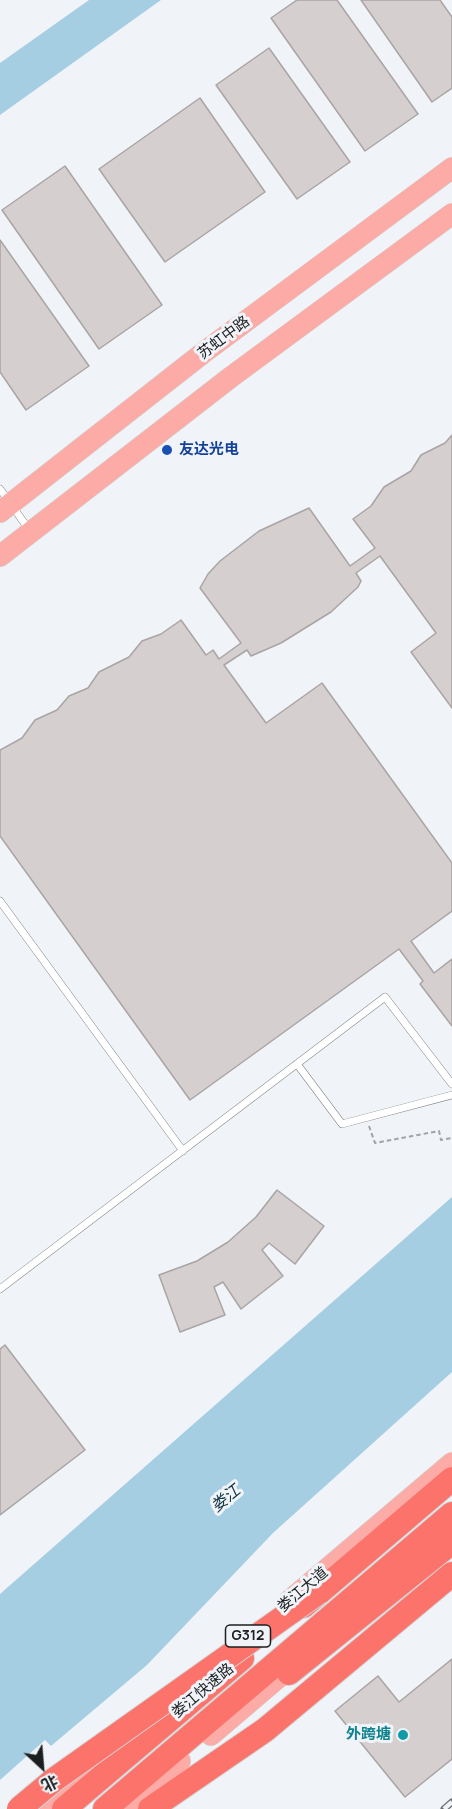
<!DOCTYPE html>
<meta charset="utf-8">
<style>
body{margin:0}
#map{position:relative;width:452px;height:1809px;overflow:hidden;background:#f0f4f8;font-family:Manrope,"Noto Sans SC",sans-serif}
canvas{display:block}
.north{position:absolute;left:12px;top:1737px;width:60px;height:60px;-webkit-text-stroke:4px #f0f4f8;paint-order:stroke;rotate:154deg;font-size:16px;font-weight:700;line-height:24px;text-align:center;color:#1c1e1f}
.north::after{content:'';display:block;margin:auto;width:21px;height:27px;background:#1c1e1f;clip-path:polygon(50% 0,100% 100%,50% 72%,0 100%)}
</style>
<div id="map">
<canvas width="452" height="1809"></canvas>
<div class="north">北</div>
</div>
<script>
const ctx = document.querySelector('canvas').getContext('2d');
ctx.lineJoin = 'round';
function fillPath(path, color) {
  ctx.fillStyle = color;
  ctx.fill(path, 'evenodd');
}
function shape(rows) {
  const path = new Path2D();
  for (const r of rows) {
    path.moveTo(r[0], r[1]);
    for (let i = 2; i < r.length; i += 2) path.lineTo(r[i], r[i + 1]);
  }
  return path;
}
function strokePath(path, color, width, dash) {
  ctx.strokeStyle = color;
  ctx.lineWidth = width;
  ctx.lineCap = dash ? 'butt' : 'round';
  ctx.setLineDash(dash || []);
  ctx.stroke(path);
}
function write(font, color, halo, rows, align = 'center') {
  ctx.font = font + ' Manrope,"Noto Sans SC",sans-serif';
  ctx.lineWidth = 6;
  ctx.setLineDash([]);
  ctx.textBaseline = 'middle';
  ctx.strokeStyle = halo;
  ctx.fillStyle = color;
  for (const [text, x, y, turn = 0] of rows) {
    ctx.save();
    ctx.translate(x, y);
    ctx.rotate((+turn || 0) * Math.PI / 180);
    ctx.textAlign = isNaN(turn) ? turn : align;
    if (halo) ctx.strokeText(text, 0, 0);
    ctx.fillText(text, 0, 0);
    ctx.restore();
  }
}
fillPath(shape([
 [89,0,161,0,0,115,0,63],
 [452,1197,452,1372,273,1533,147,1665,51,1746,45,1740,0,1780,0,1594]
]), '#a6cee3');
const building = shape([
 [297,0,337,0,418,114,365,151,271,18,297,0],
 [361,0,440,0,452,17,452,88,432,102,361,0],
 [269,48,350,162,297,199,216,85,269,48],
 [200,98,265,192,165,262,99,169,200,98],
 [65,166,162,305,99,349,2,210,65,166],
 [0,240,89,366,26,410,0,372,0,240],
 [452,435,452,708,411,652,436,633,380,556,356,573,361,581,358,587,331,612,281,643,251,656,247,650,224,665,266,723,322,683,452,863,452,911,411,941,434,973,452,959,452,1026,420,984,423,981,399,949,190,1100,0,836,0,750,22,738,35,720,57,710,69,696,88,688,99,672,129,657,142,641,161,634,181,620,206,655,213,650,219,659,241,643,200,588,208,574,220,561,259,531,309,508,350,566,375,548,353,519,371,506,384,487,411,471,421,455,445,443,452,435],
 [277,1190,324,1226,295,1264,269,1243,262,1250,283,1276,241,1309,223,1282,214,1287,225,1315,180,1332,159,1275,197,1261,228,1242,256,1217,277,1190],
 [5,1345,85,1450,0,1515,0,1349,5,1345],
 [452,1659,452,1759,405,1797,335,1711,378,1676,399,1702,452,1659]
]);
fillPath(building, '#d5cfcf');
strokePath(building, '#aaa4a4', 1.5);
const lane = shape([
 [0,489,30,531],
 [0,901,183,1151],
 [297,1064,342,1124,452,1095],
 [0,1289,385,997,452,1084]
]);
const primary = shape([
 [0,512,203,353,452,168],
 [0,556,231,377,452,214],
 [288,1602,452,1463],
 [211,1735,299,1660],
 [43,1809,115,1748],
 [124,1809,180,1761]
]);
const highway = shape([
 [303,1606,452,1479],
 [289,1673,452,1542],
 [64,1809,242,1658],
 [105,1809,452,1514],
 [150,1809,265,1730,452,1574]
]);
strokePath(lane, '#838689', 8);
strokePath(primary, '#d2d2d2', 22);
strokePath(highway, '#d2d2d2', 26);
strokePath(shape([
 [369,1126,375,1143,439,1131,441,1140,452,1138]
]), '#a0a4a6', 2, [4.5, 3]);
strokePath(lane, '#fff', 7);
strokePath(primary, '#fdaba6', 21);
strokePath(highway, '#fb736b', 24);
const rail = shape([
 [444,1809,452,1802]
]);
strokePath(rail, '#6e7173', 7);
strokePath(rail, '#f0f4f8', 4.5, [14]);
const highwayBridge = shape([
 [19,1809,55,1779,319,1592]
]);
strokePath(highwayBridge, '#d2d2d2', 26, []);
strokePath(highwayBridge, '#fb736b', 24);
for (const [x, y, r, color] of [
 [167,450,6,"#1a4fb4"],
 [403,1735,6,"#0f9aa8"]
]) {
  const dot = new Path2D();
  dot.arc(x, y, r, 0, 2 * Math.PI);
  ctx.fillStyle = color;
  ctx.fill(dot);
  strokePath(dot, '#f0f4f8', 2);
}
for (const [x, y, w] of [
 [248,1636,45]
]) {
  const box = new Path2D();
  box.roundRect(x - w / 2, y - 11, w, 22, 4.5);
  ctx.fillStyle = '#f0f4f8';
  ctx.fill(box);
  strokePath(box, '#1c1e1f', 1.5);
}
write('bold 14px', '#1c1e1f', null, [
 ["G312",248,1636]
]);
write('15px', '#1c1e1f', '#f0f4f8', [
 ["苏虹中路",224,338,-37],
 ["娄江大道",303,1590,-40],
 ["娄江快速路",203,1691,-40]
]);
write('bold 15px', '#164399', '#f0f4f8', [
 ["友达光电",179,450]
], 'left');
write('bold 15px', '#0d838f', '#f0f4f8', [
 ["外跨塘",391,1735]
], 'right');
write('italic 16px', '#0f3241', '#f0f4f8', [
 ["娄江",226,1499,-39]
]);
</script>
